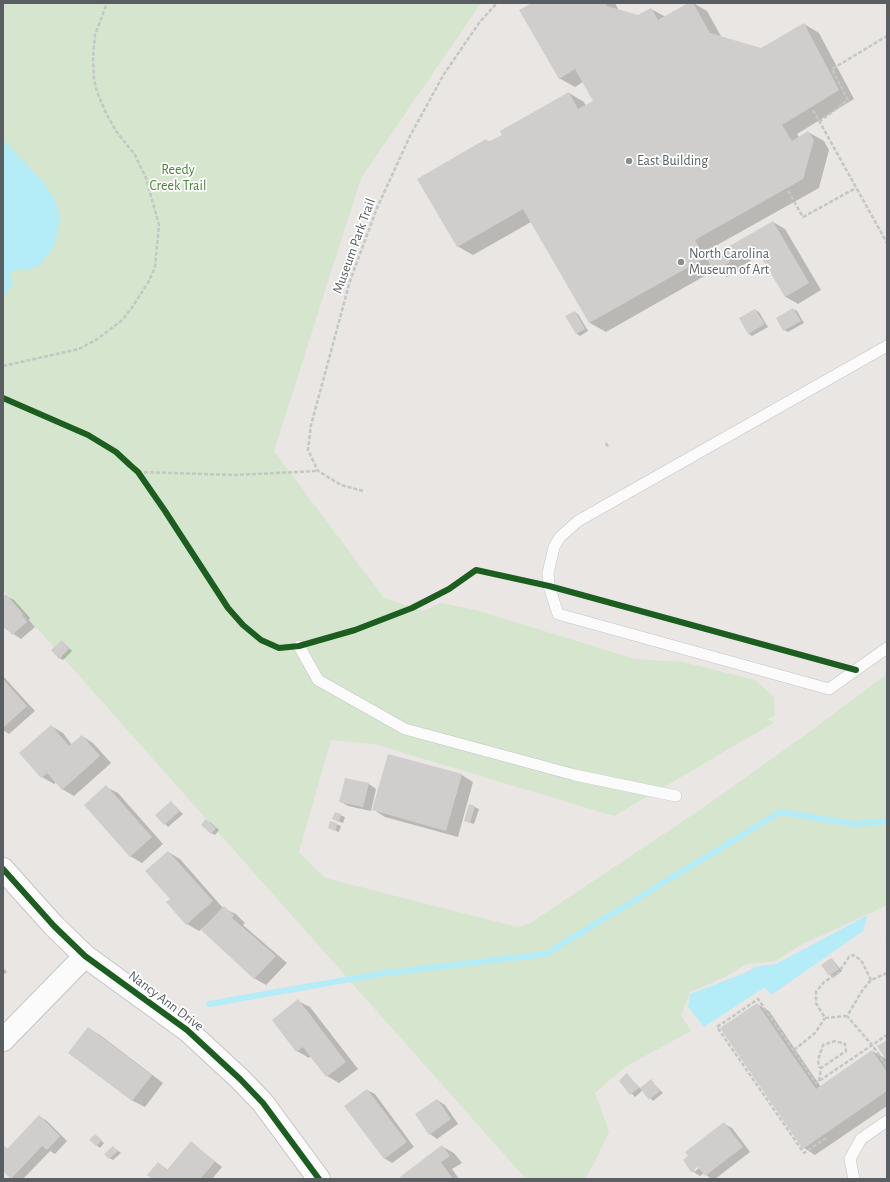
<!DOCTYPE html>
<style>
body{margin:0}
#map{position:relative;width:890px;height:1182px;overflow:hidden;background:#e9e6e3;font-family:"Alegreya Sans",sans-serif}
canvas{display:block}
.frame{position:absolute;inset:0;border:4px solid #585e61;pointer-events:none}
</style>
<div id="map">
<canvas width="890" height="1182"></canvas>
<div class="frame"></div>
</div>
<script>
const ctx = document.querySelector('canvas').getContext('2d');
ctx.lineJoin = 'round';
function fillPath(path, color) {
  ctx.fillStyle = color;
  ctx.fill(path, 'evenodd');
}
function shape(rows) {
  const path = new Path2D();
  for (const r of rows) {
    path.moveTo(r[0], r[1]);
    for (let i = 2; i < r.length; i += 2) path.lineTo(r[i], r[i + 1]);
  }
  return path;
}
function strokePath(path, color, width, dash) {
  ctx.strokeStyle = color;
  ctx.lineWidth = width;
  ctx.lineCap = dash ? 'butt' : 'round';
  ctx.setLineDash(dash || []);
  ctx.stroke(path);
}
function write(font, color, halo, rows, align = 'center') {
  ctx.font = font + ' "Alegreya Sans",sans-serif';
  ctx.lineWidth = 3.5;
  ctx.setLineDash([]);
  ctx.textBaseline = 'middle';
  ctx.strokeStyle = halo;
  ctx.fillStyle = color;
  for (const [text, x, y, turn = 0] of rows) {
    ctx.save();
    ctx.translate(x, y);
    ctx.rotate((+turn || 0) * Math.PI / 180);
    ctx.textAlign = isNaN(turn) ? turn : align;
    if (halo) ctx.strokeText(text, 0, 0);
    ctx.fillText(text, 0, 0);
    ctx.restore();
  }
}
fillPath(shape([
 [3,3,481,3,361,178,274,451,384,598,424,611,441,603,476,610,635,659,683,662,755,680,774,697,775,715,767,720,775,722,614,816,374,744,331,740,299,852,325,878,517,927,529,924,710,803,804,736,887,674,887,905,799,946,775,961,747,964,723,978,690,992,681,1015,691,1031,625,1067,595,1093,609,1132,594,1164,584,1179,526,1179,3,590]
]), '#d6e5cd');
fillPath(shape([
 [3,139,42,181,53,196,60,216,57,236,52,250,40,264,30,270,19,269,11,273,10,276,13,285,3,297],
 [868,915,863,931,771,995,765,987,704,1027,688,1007,690,994,747,972,754,967,776,964]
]), '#b4ecf7');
fillPath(shape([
 [534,3,615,3,619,11,638,16,651,9,666,17,693,3,707,11,722,38,761,49,804,24,819,33,854,99,797,134,799,137,808,132,824,141,829,150,819,188,710,249,714,256,773,222,785,229,821,290,798,304,786,297,760,255,740,267,741,269,727,277,715,270,606,332,590,323,531,222,473,255,457,246,486,140,490,142,503,135,569,93,584,102,586,106,594,101,583,82,575,87,559,78],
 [793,309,797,311,804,323,788,332,784,330],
 [755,310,759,312,768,327,752,336,749,334,740,319],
 [575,312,578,314,588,331,580,336,576,333],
 [6,596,14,600,30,618,29,620,35,627,21,639,3,627,3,599],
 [62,641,72,651,63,660,59,658],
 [3,676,35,711,9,734,3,730],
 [51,726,63,733,72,745,82,736,93,743,111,763,74,796,62,789,56,782,54,784,42,777,20,753],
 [462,775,473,782,458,837,385,817,374,810],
 [346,779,369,784,376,789,371,811,348,806,340,801],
 [106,787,118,793,163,844,142,863,130,856],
 [171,802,183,814,168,827,157,815],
 [470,805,479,809,474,824,465,821],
 [335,813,345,817,343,823,337,821],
 [210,822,219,830,215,835,211,833],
 [331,822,341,826,339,832,333,830],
 [168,852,180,859,223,908,236,914,245,923,243,925,287,963,266,985,254,978,205,926,199,931,187,924,171,899],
 [832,959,842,971,833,978,823,966],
 [3,968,7,972,3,975],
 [298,1001,310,1007,358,1069,339,1083,327,1076,311,1056,309,1058,297,1051],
 [757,1004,769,1011,821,1087,872,1051,887,1059,887,1106,815,1155,804,1148],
 [88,1028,100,1035,163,1083,145,1107,133,1101,70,1053],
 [627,1075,641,1089,651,1081,663,1093,653,1101,643,1090,635,1097,620,1081],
 [367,1090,375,1094,414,1147,392,1163,384,1158],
 [437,1100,445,1105,458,1124,437,1139,430,1134],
 [39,1116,47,1121,67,1141,55,1154,50,1151,23,1179,13,1179,3,1170,3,1146,8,1149],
 [724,1124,732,1128,750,1152,715,1179,711,1179,704,1173,700,1176,692,1171,684,1160],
 [701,1164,703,1165,694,1172,694,1169],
 [97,1137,104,1143,100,1148,90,1140],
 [192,1143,222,1167,212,1179,154,1179,158,1163,168,1170],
 [113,1147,121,1153,113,1160,109,1158],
 [443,1147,454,1153,462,1163,452,1169,459,1179,403,1179]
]), '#0003');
strokePath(shape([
 [209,1004,379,974,546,954,780,812,855,824,887,821]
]), '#b4ecf7', 6);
fillPath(shape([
 [532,3,605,3,607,6,638,15,651,8,658,20,688,3,693,3,710,33,761,48,804,23,839,90,782,125,792,141,808,131,814,140,803,179,695,240,705,258,589,323,523,209,457,247,417,179,486,139,488,142,502,135,500,131,569,92,578,109,593,101,575,69,559,79,519,10],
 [773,221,809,283,785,297,754,245,729,260,730,262,714,271,707,259],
 [793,308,801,321,783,331,776,318],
 [755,309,765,324,748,334,739,318],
 [575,311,585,329,576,334,565,316],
 [6,594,23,614,22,615,27,622,12,635,6,628,3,628,3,597],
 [62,640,69,649,59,659,51,650],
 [3,679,27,706,3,728],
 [51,725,69,746,82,735,100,756,62,790,47,773,41,778,19,753],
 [388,754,462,774,446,831,372,810],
 [345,778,369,783,363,807,339,802],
 [106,785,152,837,130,857,84,805],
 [171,801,180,811,164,825,155,815],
 [469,804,475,806,470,823,464,821],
 [335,812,341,814,339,822,332,819],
 [206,819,216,828,211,834,201,825],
 [330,821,337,823,336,831,328,828],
 [168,851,213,901,186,925,166,902,170,899,145,871],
 [224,906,234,915,232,918,276,956,254,979,201,930],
 [831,958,839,969,829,976,821,965],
 [298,999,346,1062,326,1077,303,1047,296,1052,272,1020],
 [757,1003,816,1089,872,1050,887,1072,887,1091,803,1149,720,1028],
 [88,1027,152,1075,132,1101,68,1053],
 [887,1040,887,1061,877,1046],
 [627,1073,639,1088,630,1095,619,1081],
 [651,1079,660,1091,649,1100,640,1088],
 [367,1089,407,1142,384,1159,344,1106],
 [437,1099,451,1119,429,1135,415,1114],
 [39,1115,60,1136,47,1150,42,1146,11,1179,3,1171,3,1145,7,1149],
 [724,1122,743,1147,705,1176,698,1167,691,1172,683,1160,688,1156,685,1152],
 [95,1134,102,1140,96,1146,89,1140],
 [191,1141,215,1162,200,1179,152,1179,147,1175,158,1162,167,1170],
 [442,1145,450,1156,441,1162,453,1179,401,1179,400,1177],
 [113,1146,118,1151,109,1159,104,1154]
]), '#d0cecd');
const lane = shape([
 [887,346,578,521,560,537,554,547,548,573,549,586,558,614,829,689,887,648],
 [299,646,318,680,405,729,575,775,676,796],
 [854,1179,850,1159,861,1139,887,1121]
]);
const street = shape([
 [3,869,54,926,85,956,187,1030,240,1079,263,1103,319,1179],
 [3,1040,85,956]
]);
strokePath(lane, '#c5c5c5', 12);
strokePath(street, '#c5c5c5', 24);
strokePath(shape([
 [813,110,887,243],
 [819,122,848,100,832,69,887,36],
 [788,191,803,217,856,188],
 [3,366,79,349,96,340,121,321,131,309,149,281,155,267,159,225,146,178,135,155,116,131,106,113,97,92,94,80,93,57,95,35,107,3],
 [606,443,608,447],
 [138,472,235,475,318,471],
 [363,491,341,485,318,471,308,450,311,425,350,281,377,208,410,136,444,74,479,23,497,3],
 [887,940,887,942],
 [887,973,871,980,862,991,847,1016,872,1045,887,1066],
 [847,1016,825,1018,816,1003,816,992,824,982,838,973,849,957,853,955,861,960,871,980],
 [794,1050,815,1033,825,1018],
 [819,1081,821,1068,846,1051,845,1044,835,1041,823,1045,818,1060,819,1067,821,1068],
 [826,1138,804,1153,717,1027,758,999,816,1083,887,1035]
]), '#c2c8c4', 2.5, [4, 2]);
strokePath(lane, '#fcfbfb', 11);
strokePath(street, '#fcfbfb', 22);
strokePath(shape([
 [3,398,88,435,116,452,130,465,138,472,165,511,228,608,243,625,261,640,279,648,299,646,355,630,412,608,449,589,476,570,549,586,856,670],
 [3,869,54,926,85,956,187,1030,240,1079,263,1103,319,1179]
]), '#1b5e20', 6);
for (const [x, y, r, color] of [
 [629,161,4,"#8b8e8e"],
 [681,262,4,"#8b8e8e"]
]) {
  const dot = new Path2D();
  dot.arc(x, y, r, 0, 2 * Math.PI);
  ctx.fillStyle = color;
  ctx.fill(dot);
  strokePath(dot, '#fff', 1.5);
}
write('14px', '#585e61', '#fff', [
 ["East Building",637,161],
 ["North Carolina",689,254],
 ["Museum of Art",689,270]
], 'left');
write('14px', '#468434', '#fff', [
 ["Reedy",178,170],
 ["Creek Trail",178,186]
]);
write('14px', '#585e61', '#fff', [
 ["Museum Park Trail",354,246,-70],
 ["Nancy Ann Drive",166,1001,37]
]);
</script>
